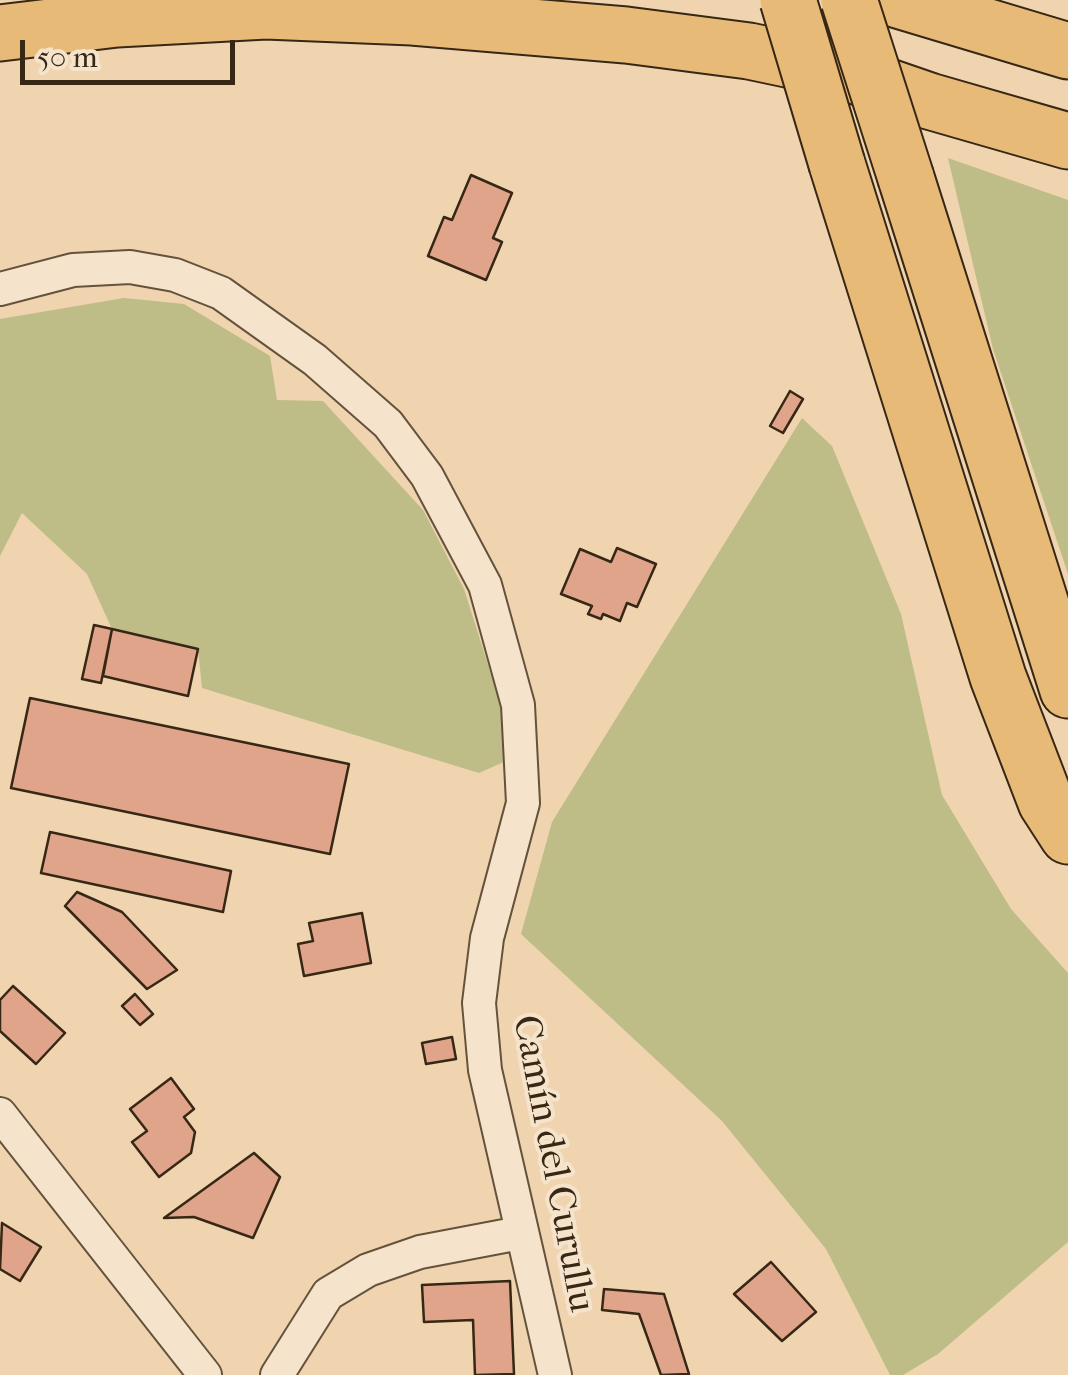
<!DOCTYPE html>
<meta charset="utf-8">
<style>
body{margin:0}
#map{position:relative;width:1068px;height:1375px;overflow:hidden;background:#efd4af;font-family:"IM FELL French Canon",serif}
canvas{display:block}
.scale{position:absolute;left:20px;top:40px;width:215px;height:45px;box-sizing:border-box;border:5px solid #372715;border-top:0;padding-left:12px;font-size:30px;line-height:35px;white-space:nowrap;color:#372715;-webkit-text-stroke:8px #f5e3cb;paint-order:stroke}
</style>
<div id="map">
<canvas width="1068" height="1375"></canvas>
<div class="scale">50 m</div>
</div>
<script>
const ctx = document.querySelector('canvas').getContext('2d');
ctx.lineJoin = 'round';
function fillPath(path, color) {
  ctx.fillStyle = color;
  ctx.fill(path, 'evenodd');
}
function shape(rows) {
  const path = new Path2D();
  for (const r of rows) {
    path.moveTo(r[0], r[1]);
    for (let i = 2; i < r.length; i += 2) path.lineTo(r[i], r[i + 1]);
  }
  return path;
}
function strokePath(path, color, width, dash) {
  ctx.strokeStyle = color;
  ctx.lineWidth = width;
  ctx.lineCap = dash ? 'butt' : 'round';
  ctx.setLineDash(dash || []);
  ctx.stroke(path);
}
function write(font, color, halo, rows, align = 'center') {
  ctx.font = font + ' "IM FELL French Canon",serif';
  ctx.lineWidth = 8;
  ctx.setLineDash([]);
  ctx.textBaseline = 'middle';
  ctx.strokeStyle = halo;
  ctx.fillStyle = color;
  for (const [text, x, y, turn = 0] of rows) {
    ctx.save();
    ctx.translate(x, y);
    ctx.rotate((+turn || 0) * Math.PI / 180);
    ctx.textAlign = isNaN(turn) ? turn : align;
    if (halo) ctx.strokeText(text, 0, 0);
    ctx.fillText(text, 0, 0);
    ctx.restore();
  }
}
fillPath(shape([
 [948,158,1068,200,1068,574,993,349],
 [124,298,184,304,270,356,277,400,323,401,423,510,464,589,508,728,506,761,479,773,202,688,198,649,112,629,87,574,22,513,0,556,0,319],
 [802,418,832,446,901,614,942,795,1011,909,1068,973,1068,1242,938,1354,903,1375,890,1375,826,1249,722,1121,521,934,552,822]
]), '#bebc87');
const building = shape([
 [471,175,512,193,493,238,502,242,486,280,428,256,444,217,452,220,471,175],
 [790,391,803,399,783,433,770,426,790,391],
 [617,548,656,564,637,607,627,603,620,621,603,614,601,619,588,614,592,606,561,594,580,549,611,562,617,548],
 [94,625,112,629,101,683,82,679,94,625],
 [112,629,198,649,188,696,103,676,112,629],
 [30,698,349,764,330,854,11,788,30,698],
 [50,832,231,871,223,912,41,873,50,832],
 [77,892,122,912,177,970,147,989,65,906,77,892],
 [362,913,371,963,304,976,298,944,313,941,309,923,362,913],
 [13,986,65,1033,36,1064,0,1031,0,1000,13,986],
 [135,994,153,1014,140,1025,122,1006,135,994],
 [452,1037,456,1059,426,1064,422,1043,452,1037],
 [171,1078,194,1109,184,1117,195,1132,191,1153,159,1177,132,1142,147,1131,130,1109,171,1078],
 [254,1153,280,1177,253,1238,194,1217,164,1218,254,1153],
 [2,1223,41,1247,20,1281,0,1269,2,1223],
 [771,1262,816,1312,782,1341,734,1294,771,1262],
 [510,1281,514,1374,475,1375,473,1320,424,1322,422,1285,510,1281],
 [604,1289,664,1294,689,1374,661,1375,639,1314,602,1310,604,1289]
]);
fillPath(building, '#e0a48b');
strokePath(building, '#372715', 2.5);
const minor = shape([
 [0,289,73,270,130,267,175,275,221,293,315,360,388,424,427,476,485,585,518,705,523,803,487,938,479,1003,485,1070,555,1375],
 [0,1114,205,1375],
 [277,1375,328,1294,368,1270,420,1252,520,1233]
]);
const motorway = shape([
 [898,0,1068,51],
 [0,33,117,19,266,11,412,17,626,35,749,51,839,70,929,101,1068,141],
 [837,164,998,677,1046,802,1068,836],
 [906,178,1068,690]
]);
strokePath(minor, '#65523c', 36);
strokePath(motorway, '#372715', 59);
strokePath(minor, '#f5e3cb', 32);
strokePath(motorway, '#e8ba78', 55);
const motorwayBridge = shape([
 [788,0,837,164],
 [849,0,906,178]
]);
strokePath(motorwayBridge, '#372715', 59, []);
strokePath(motorwayBridge, '#e8ba78', 55);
write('38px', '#372715', '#f5e3cb', [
 ["Camín del Curullu",552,1164,79]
]);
</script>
